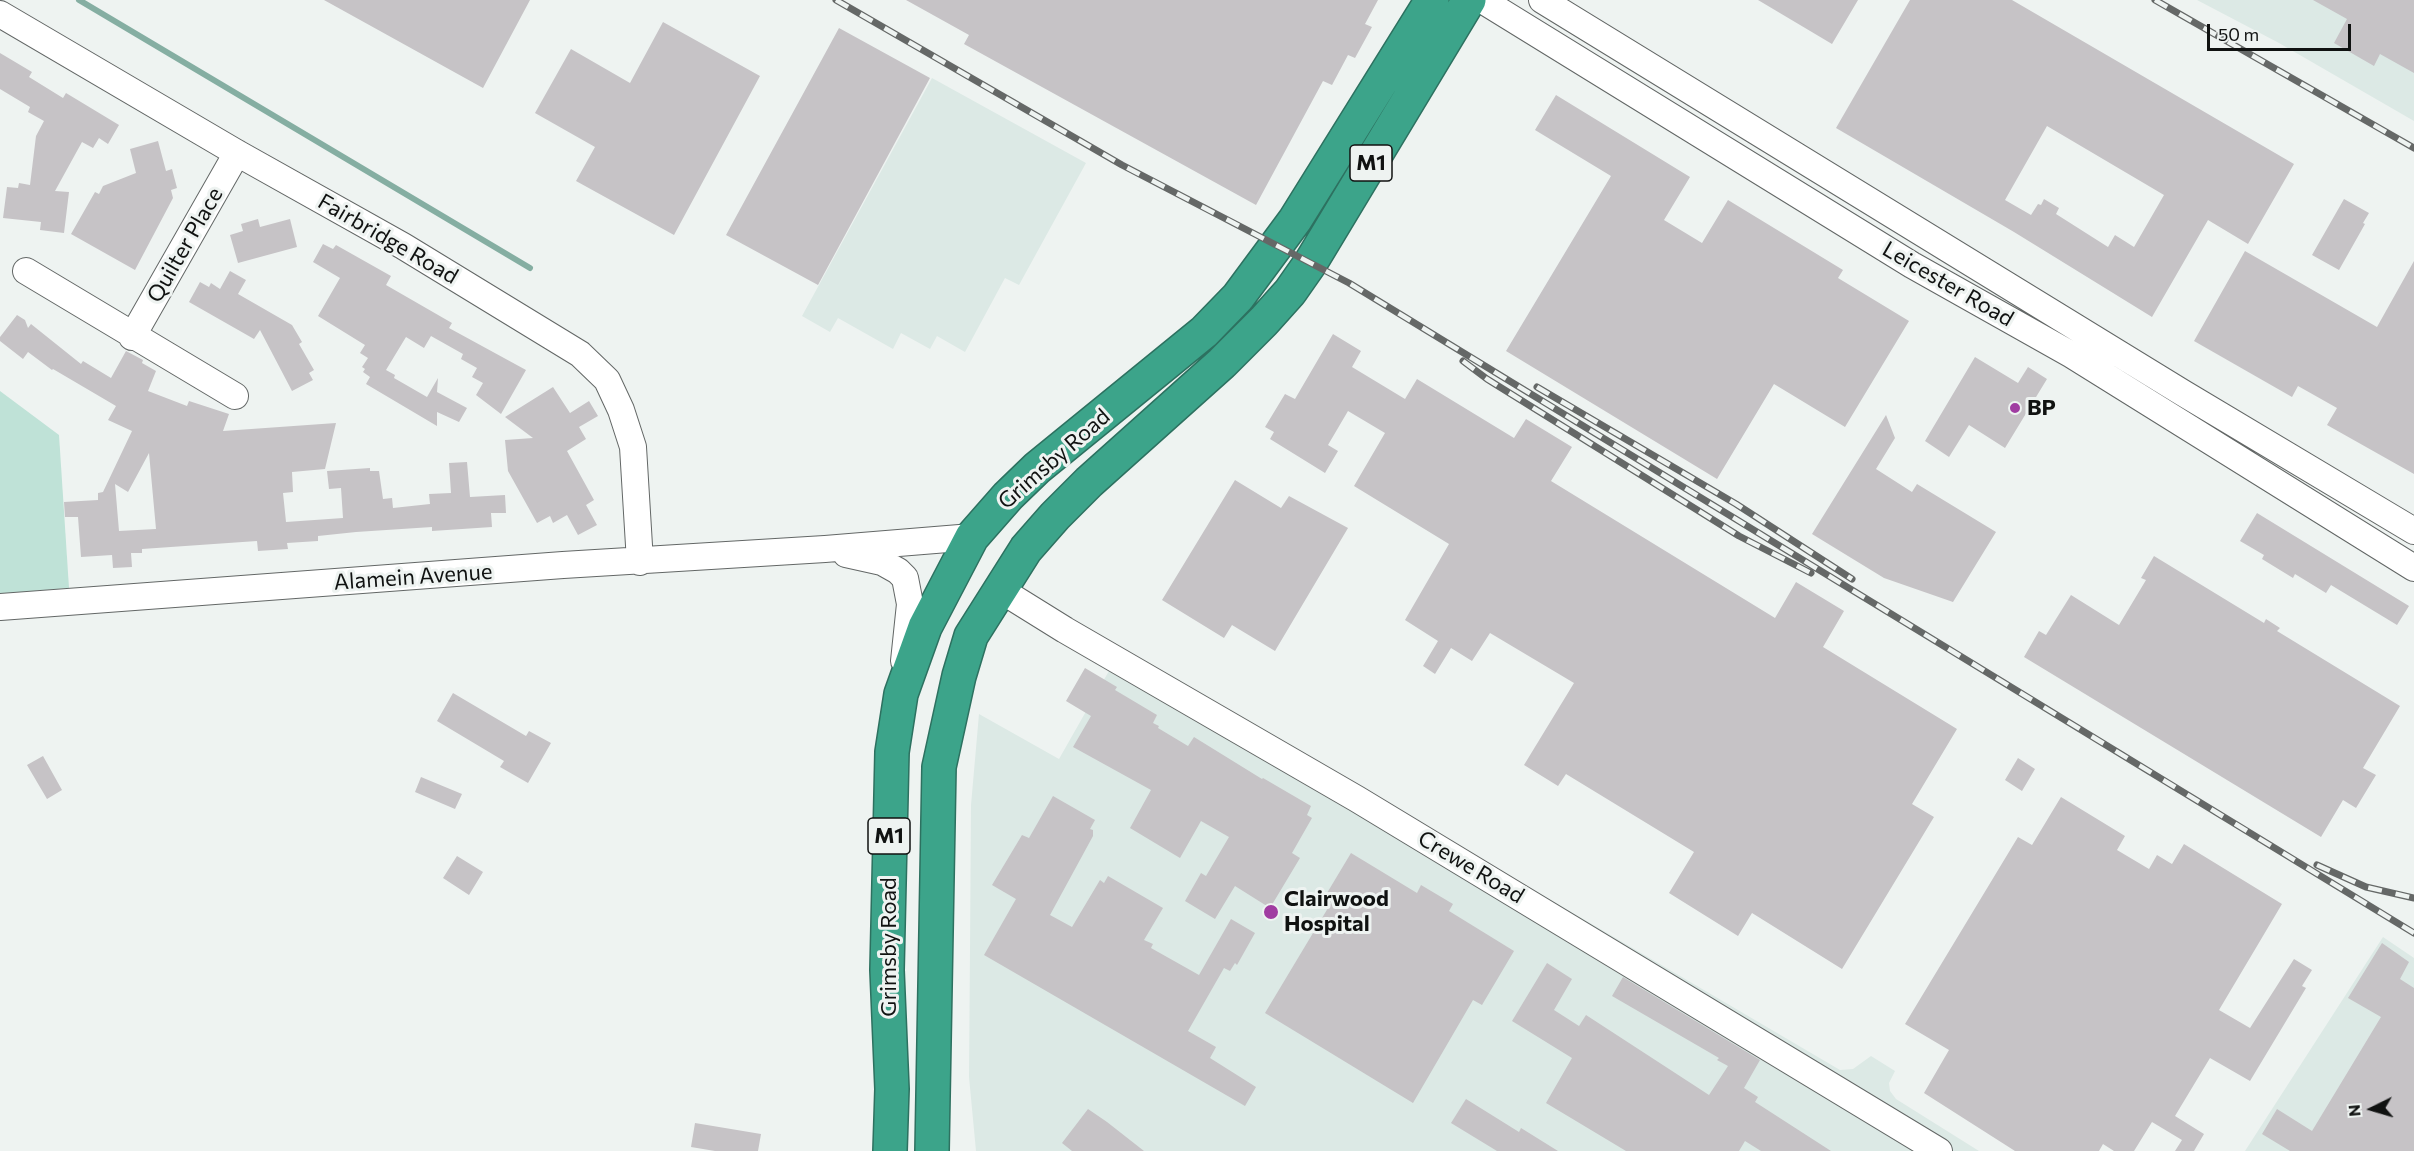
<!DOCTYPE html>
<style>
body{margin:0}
#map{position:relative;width:2414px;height:1151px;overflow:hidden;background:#eef3f1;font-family:Commissioner,sans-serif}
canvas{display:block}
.north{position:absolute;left:2342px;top:1079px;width:60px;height:60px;-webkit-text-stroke:4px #eef3f1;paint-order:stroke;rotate:265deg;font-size:16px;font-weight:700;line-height:24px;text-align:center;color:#101211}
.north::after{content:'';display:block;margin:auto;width:21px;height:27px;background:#101211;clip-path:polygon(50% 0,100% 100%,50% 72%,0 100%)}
.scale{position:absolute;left:2207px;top:24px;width:144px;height:27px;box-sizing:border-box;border:3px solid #101211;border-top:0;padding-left:8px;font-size:18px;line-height:21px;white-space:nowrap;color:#101211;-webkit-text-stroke:4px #eef3f1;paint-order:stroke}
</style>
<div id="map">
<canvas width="2414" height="1151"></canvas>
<div class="north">N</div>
<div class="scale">50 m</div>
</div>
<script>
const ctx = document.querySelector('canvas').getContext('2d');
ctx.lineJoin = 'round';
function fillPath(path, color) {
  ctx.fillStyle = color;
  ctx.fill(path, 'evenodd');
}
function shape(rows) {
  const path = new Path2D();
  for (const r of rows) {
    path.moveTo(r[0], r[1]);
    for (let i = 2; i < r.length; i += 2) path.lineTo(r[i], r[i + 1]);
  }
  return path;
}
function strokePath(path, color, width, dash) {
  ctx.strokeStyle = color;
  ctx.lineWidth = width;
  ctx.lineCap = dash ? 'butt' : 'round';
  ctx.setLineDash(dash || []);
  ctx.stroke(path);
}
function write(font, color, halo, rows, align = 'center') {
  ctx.font = font + ' Commissioner,sans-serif';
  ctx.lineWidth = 6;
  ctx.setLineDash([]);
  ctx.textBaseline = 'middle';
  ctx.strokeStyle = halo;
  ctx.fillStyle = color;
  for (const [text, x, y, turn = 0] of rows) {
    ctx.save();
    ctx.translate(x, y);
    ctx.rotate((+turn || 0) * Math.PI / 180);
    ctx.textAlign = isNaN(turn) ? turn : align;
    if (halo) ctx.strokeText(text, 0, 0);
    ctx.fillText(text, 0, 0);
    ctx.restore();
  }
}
fillPath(shape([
 [2197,0,2414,0,2414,121,2279,43],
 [932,78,1086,163,1019,285,1005,278,965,352,937,336,930,349,901,333,893,349,838,318,830,332,802,316],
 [1122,648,1840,1070,1853,1069,1871,1056,1895,1071,1889,1083,1890,1091,1896,1099,1979,1151,976,1151,969,1077,970,950,971,805,979,714,1059,759],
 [2383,937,2414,958,2414,1151,2245,1151]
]), '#dce9e5');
fillPath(shape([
 [0,391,59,435,69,588,0,594]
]), '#bfe2d7');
strokePath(shape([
 [79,0,530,268]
]), '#85aea2', 6);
fillPath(shape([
 [324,0,530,0,483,88],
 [906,0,1378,0,1365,24,1372,27,1355,58,1348,55,1332,85,1323,81,1256,205,964,44,969,35],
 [1758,0,1858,0,1832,44],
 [1910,0,2012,0,2294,164,2248,244,2208,220,2152,317,2014,232,1836,128],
 [2047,126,2164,195,2134,247,2115,235,2108,247,2056,214,2059,208,2044,199,2041,205,2038,204,2031,215,2005,200],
 [2313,0,2414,0,2414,73,2380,54,2374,66,2334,43,2347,19],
 [663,22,760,76,674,235,576,181,595,147,535,113,571,49,630,83],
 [839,28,930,78,818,285,726,235],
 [0,53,32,72,29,77,63,98,66,93,119,125,108,144,99,138,93,148,82,142,55,191,69,192,64,233,40,230,41,222,3,218,7,187,18,188,19,183,30,185,36,136,44,121,28,112,30,107,0,89],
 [1556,95,1690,177,1664,220,1702,243,1728,200,1843,270,1838,278,1909,321,1845,427,1774,384,1717,479,1506,351,1611,176,1535,130],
 [158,141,166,171,172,169,177,188,171,190,173,198,135,270,71,234,95,192,99,194,103,186,136,173,130,149],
 [2344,199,2369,213,2363,223,2365,224,2339,270,2312,255],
 [258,219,260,227,290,219,297,247,238,263,230,235,243,231,241,224],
 [323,244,333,249,336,245,391,276,386,285,452,323,449,328,526,370,501,414,476,395,483,383,472,377,477,368,461,359,463,354,431,336,424,348,406,337,386,370,395,375,394,378,427,397,438,378,437,392,467,408,459,422,437,412,437,426,366,384,370,377,363,372,365,369,362,367,368,358,360,353,365,345,318,316,340,278,313,262],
 [2245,251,2377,327,2414,261,2414,474,2327,425,2337,408,2298,386,2292,397,2194,341],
 [230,271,246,280,238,294,292,325,302,342,299,344,314,370,309,373,313,380,292,391,260,330,254,339,189,302,200,282,209,287,211,283,220,289],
 [17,315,25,320,28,328,31,324,81,364,83,361,111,378,126,351,143,360,142,363,156,371,148,391,187,406,189,401,229,414,223,431,336,423,325,469,292,472,293,492,283,493,286,522,343,518,341,488,329,489,327,471,370,468,370,471,379,471,383,499,392,498,393,508,430,504,429,494,451,493,449,463,467,462,470,497,505,495,506,513,491,513,492,527,432,531,432,527,356,532,318,536,318,541,287,543,288,549,258,551,257,541,142,549,142,553,131,553,132,567,113,568,112,555,81,557,78,517,65,517,64,502,98,500,98,493,103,492,132,431,108,420,116,406,53,369,52,370,28,352,23,359,0,341,0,337],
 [149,453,156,529,119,531,115,484,128,492],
 [1333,334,1361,351,1352,367,1405,399,1417,379,1514,438,1526,419,1572,447,1551,481,1775,618,1796,582,1844,611,1823,647,1957,729,1912,804,1934,817,1842,969,1752,913,1738,936,1669,893,1694,852,1566,774,1558,786,1524,765,1574,683,1490,633,1472,661,1451,648,1435,674,1423,666,1438,641,1405,620,1449,544,1354,486,1385,433,1348,411,1328,445,1338,451,1325,473,1270,439,1274,432,1265,427,1285,394,1295,399],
 [1975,357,2018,383,2028,367,2047,379,2005,448,1969,425,1949,457,1925,441],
 [553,387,570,413,589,401,598,416,579,427,586,439,567,451,594,500,586,505,597,525,578,535,567,515,553,523,550,516,537,523,508,471,505,440,533,438,505,417],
 [1886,415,1895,438,1876,469,1912,492,1917,484,1996,532,1953,602,1884,578,1812,534],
 [1235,480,1281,508,1289,496,1348,528,1275,651,1232,625,1224,638,1162,600],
 [2257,513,2409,606,2397,625,2331,585,2326,593,2295,574,2293,578,2262,559,2264,555,2240,541],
 [2154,556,2264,623,2266,619,2280,628,2277,631,2400,706,2363,768,2376,775,2356,808,2343,800,2321,837,2024,657,2039,631,2046,635,2071,595,2119,625,2146,580,2141,578],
 [1085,668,1117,687,1115,690,1157,715,1153,723,1159,726,1158,728,1188,746,1194,737,1262,779,1263,778,1311,806,1307,815,1312,818,1292,853,1300,858,1270,908,1235,886,1215,919,1185,901,1201,873,1206,876,1229,837,1201,821,1180,858,1130,828,1151,790,1073,747,1091,716,1066,701],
 [453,693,526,736,529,731,551,743,528,783,500,767,504,761,437,721],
 [43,756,62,790,47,799,27,765],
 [2018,758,2035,769,2022,791,2005,780],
 [421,777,462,794,455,809,415,792],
 [1053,796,1095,820,1090,829,1093,830,1093,836,1050,915,1072,927,1100,880,1104,883,1108,876,1163,908,1144,940,1153,944,1151,948,1199,975,1231,919,1255,933,1237,965,1235,963,1230,971,1224,968,1188,1031,1216,1047,1210,1058,1256,1087,1245,1106,984,955,1016,899,992,885,1022,835,1029,838],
 [2061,797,2125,836,2117,850,2149,869,2157,855,2172,864,2184,844,2282,904,2219,1010,2250,1028,2294,959,2312,970,2302,986,2306,988,2250,1081,2210,1058,2175,1116,2204,1134,2194,1151,2175,1151,2182,1140,2152,1122,2134,1151,2114,1151,2103,1144,2099,1151,2015,1151,1924,1093,1949,1050,1905,1024,2018,837,2032,845],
 [1351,853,1417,893,1421,885,1453,904,1449,911,1514,951,1482,1005,1473,1000,1413,1103,1265,1013,1331,903,1324,898],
 [457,856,483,872,469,895,443,878],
 [2382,943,2409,962,2400,979,2414,988,2414,1151,2290,1151,2262,1134,2277,1109,2312,1131,2381,1017,2348,998],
 [1547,963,1572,979,1554,1010,1579,1026,1586,1015,1709,1095,1728,1066,1717,1060,1719,1058,1612,996,1623,977,1760,1060,1744,1088,1758,1097,1755,1102,1831,1151,1761,1151,1745,1141,1739,1151,1626,1151,1546,1103,1572,1058,1512,1021],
 [1466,1099,1519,1132,1521,1128,1558,1151,1497,1151,1451,1123],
 [1088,1109,1107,1122,1144,1151,1072,1151,1062,1143],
 [695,1123,761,1134,758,1151,715,1151,691,1147]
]), '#c6c3c6');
const minor = shape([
 [1482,0,1912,265,2072,355,2414,568],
 [1542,0,2183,393,2414,531],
 [0,14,237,153,403,246,580,354,607,380,621,410,633,447,640,562],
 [26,271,235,396],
 [132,337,237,153],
 [846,554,882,562,898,571,905,578,910,604,904,661],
 [999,589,1065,630,1357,799,1939,1151],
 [0,607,563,565,825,549,972,537]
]);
const highway = shape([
 [890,1151,892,1089,887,970,892,752,901,694,925,627,972,537,1008,496,1037,468,1204,332,1238,297,1295,220,1432,0],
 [932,1151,939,767,959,676,971,636,1026,549,1055,516,1089,482,1222,363,1264,321,1290,292,1311,262,1469,0]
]);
strokePath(minor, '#636766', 28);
strokePath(highway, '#2d7160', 36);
strokePath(minor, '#fff', 26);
strokePath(highway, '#3ca48a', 33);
const rail = shape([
 [836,0,1122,165,1349,283,2414,933],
 [2155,0,2414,148],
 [1463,361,1487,379,1739,536,1811,573],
 [1537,387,1736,504,1852,579],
 [2317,865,2366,887,2414,898]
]);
strokePath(rail, '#656867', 7);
strokePath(rail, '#eef3f1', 4.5, [14]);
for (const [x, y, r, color] of [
 [2015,408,6,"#a03ca1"],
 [1271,912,8,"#a03ca1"]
]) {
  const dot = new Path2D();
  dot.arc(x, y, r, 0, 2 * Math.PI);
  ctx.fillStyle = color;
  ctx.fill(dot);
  strokePath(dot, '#eef3f1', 2);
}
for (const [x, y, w] of [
 [1371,163,42],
 [889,836,42]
]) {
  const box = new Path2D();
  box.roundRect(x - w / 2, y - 18, w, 36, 4.5);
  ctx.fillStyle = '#eef3f1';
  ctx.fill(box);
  strokePath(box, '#101211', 1.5);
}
write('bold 21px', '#101211', null, [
 ["M1",1371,163],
 ["M1",889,836]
]);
write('22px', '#101211', '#eef3f1', [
 ["Fairbridge Road",388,239,30],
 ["Quilter Place",185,245,-60],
 ["Leicester Road",1948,284,30],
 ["Grimsby Road",1054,459,-41],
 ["Alamein Avenue",413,577,-4],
 ["Crewe Road",1471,867,31],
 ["Grimsby Road",889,947,-90]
]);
write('bold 22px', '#101211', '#eef3f1', [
 ["BP",2027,408],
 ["Clairwood",1284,899],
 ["Hospital",1284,924]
], 'left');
</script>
